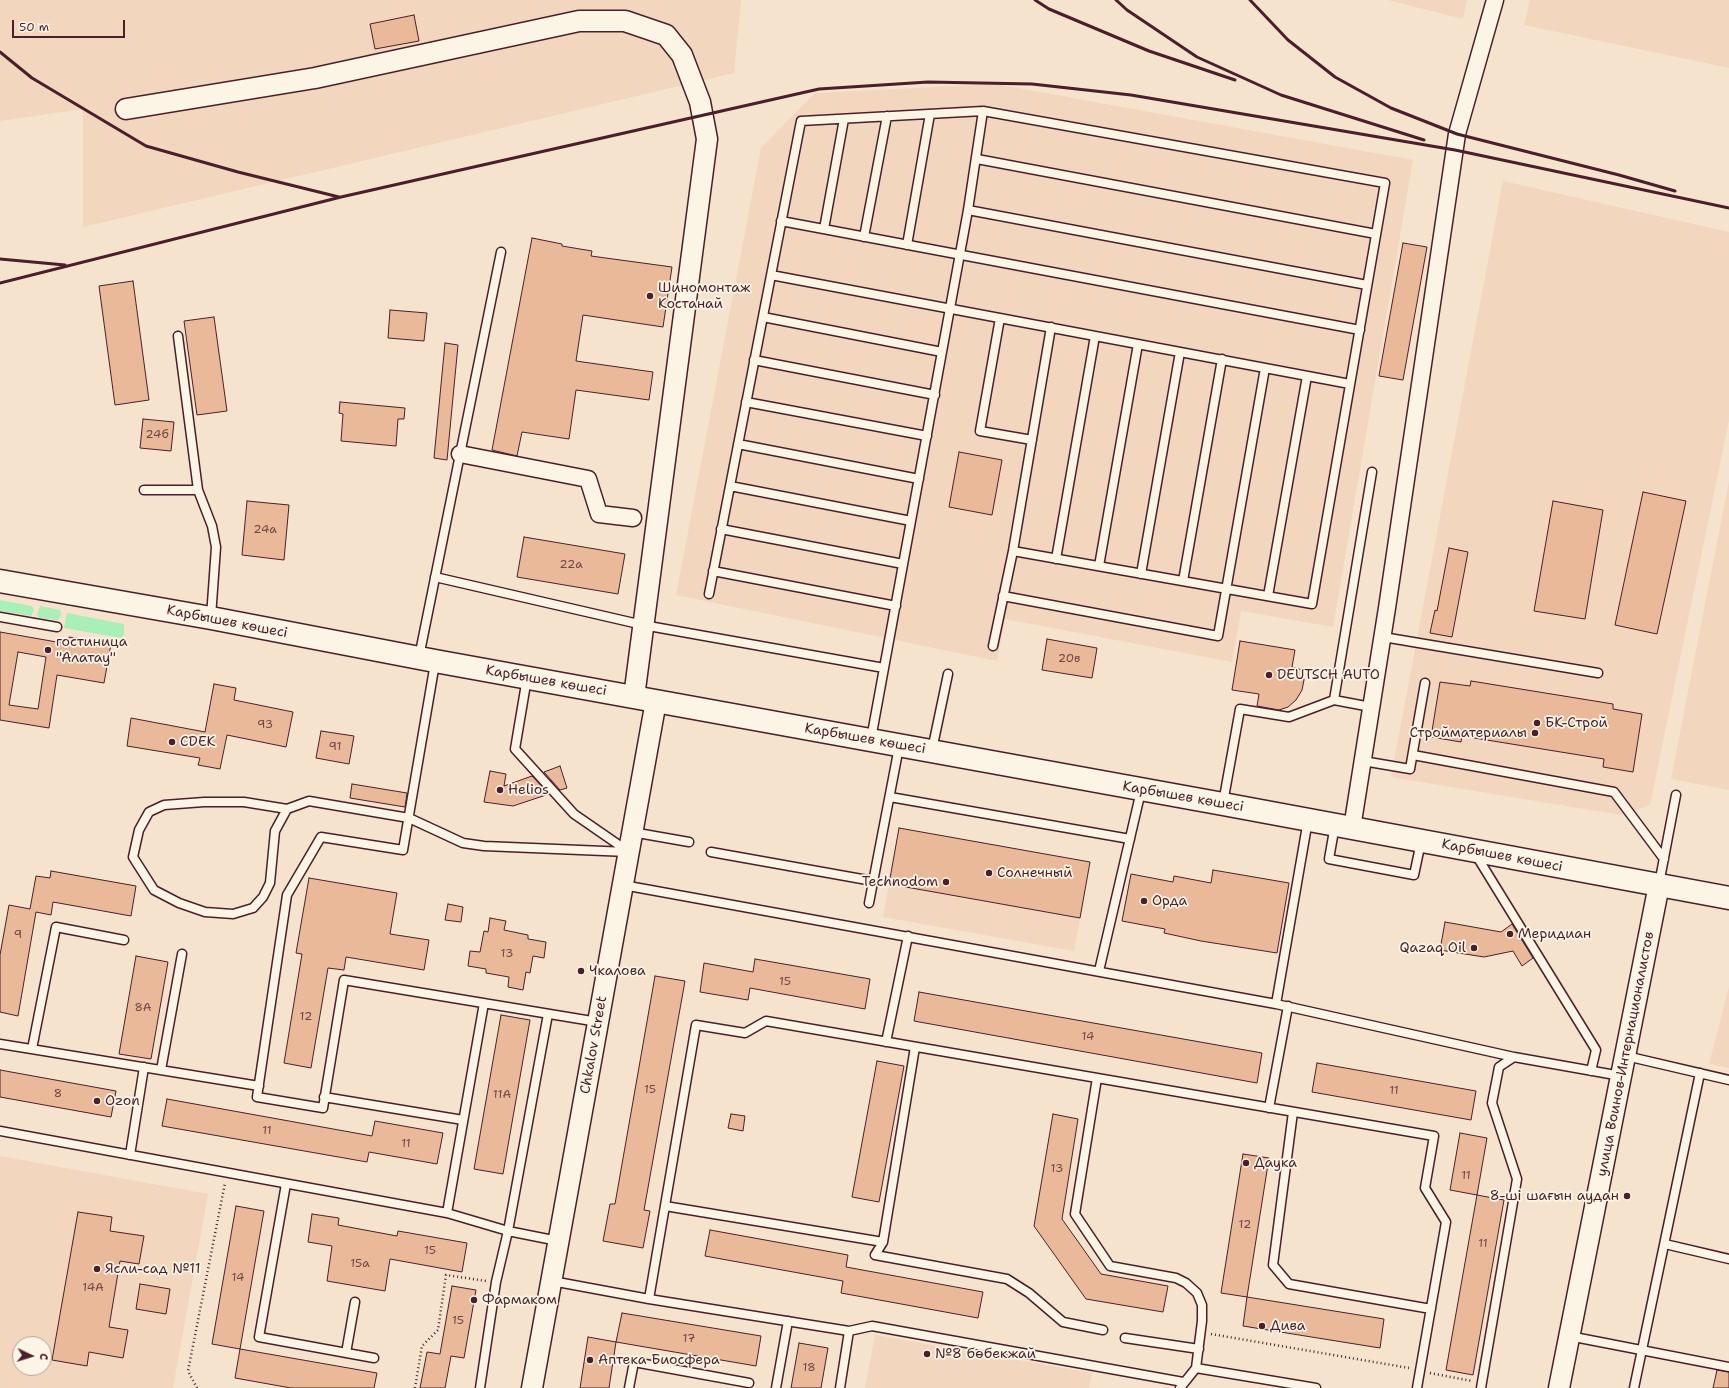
<!DOCTYPE html>
<meta charset="utf-8">
<style>
body{margin:0}
#map{position:relative;width:1729px;height:1388px;overflow:hidden;background:#f6e3ce;font-family:"Shantell Sans",sans-serif}
canvas{display:block}
.north{position:absolute;left:12px;top:1336px;width:40px;height:40px;box-sizing:border-box;background:#fcf5e5;border:1px solid #b59f9b;border-radius:50%;rotate:94deg;font-size:11px;font-weight:700;line-height:16px;text-align:center;color:#4a1f2b}
.north::after{content:'';display:block;margin:auto;width:14px;height:18px;background:#4a1f2b;clip-path:polygon(50% 0,100% 100%,50% 72%,0 100%)}
.scale{position:absolute;left:12px;top:20px;width:113px;height:18px;box-sizing:border-box;border:2px solid #4a1f2b;border-top:0;padding-left:5px;font-size:12px;line-height:14px;white-space:nowrap;color:#4a1f2b;-webkit-text-stroke:3px #fcf5e5;paint-order:stroke}
</style>
<div id="map">
<canvas width="1729" height="1388"></canvas>
<div class="north">С</div>
<div class="scale">50 m</div>
</div>
<script>
const ctx = document.querySelector('canvas').getContext('2d');
ctx.lineJoin = 'round';
function fillPath(path, color) {
  ctx.fillStyle = color;
  ctx.fill(path, 'evenodd');
}
function shape(rows) {
  const path = new Path2D();
  for (const r of rows) {
    path.moveTo(r[0], r[1]);
    for (let i = 2; i < r.length; i += 2) path.lineTo(r[i], r[i + 1]);
  }
  return path;
}
function strokePath(path, color, width, dash) {
  ctx.strokeStyle = color;
  ctx.lineWidth = width;
  ctx.lineCap = dash ? 'butt' : 'round';
  ctx.setLineDash(dash || []);
  ctx.stroke(path);
}
function write(font, color, halo, rows, align = 'center') {
  ctx.font = font + ' "Shantell Sans",sans-serif';
  ctx.lineWidth = 3.5;
  ctx.setLineDash([]);
  ctx.textBaseline = 'middle';
  ctx.strokeStyle = halo;
  ctx.fillStyle = color;
  for (const [text, x, y, turn = 0] of rows) {
    ctx.save();
    ctx.translate(x, y);
    ctx.rotate((+turn || 0) * Math.PI / 180);
    ctx.textAlign = isNaN(turn) ? turn : align;
    if (halo) ctx.strokeText(text, 0, 0);
    ctx.fillText(text, 0, 0);
    ctx.restore();
  }
}
fillPath(shape([
 [0,0,741,0,734,73,83,227,83,109,0,121],
 [1388,0,1467,0,1463,19],
 [1530,0,1729,0,1729,68,1524,25],
 [996,84,1413,160,1333,627,1241,611,1232,662,1005,619,997,661,676,595,761,148,815,93],
 [1503,181,1729,232,1729,420,1650,805,1621,815,1391,777],
 [1729,481,1729,790,1671,779],
 [889,884,1080,918,1074,951,883,917],
 [1729,987,1729,1068,1709,1064],
 [0,1156,208,1194,173,1388,0,1388],
 [20,1344,44,1344,44,1368,20,1368],
 [875,1335,1092,1373,1089,1388,865,1388]
]), '#f2d6be');
fillPath(shape([
 [0,600,32,606,34,610,31,616,0,611],
 [40,606,60,610,61,615,58,620,39,618,37,614],
 [67,613,124,624,124,634,121,638,64,628]
]), '#aaeeb8');
const building = shape([
 [414,15,419,41,375,49,370,24,414,15],
 [532,238,562,244,562,246,592,251,591,256,672,267,663,327,583,315,576,361,653,372,649,400,576,390,569,439,522,432,517,456,492,450,532,238],
 [1403,243,1427,247,1403,380,1379,376,1403,243],
 [133,281,149,400,115,405,99,286,133,281],
 [390,310,427,313,424,341,388,338,390,310],
 [214,317,227,411,197,415,184,321,214,317],
 [445,343,458,345,447,460,434,458,445,343],
 [340,402,405,408,404,419,398,419,396,446,341,441,343,414,339,413,340,402],
 [143,419,174,422,171,451,140,448,143,419],
 [959,452,1002,460,992,515,949,507,959,452],
 [1643,492,1686,501,1657,634,1615,625,1643,492],
 [247,501,289,505,284,560,242,555,247,501],
 [1553,501,1603,510,1585,619,1534,611,1553,501],
 [524,537,625,554,618,594,517,577,524,537],
 [1449,548,1468,552,1452,637,1430,633,1435,610,1437,611,1449,548],
 [0,632,68,644,69,637,111,644,104,683,57,675,49,728,0,720,0,632],
 [18,652,46,657,38,709,9,705,18,652],
 [1047,639,1097,648,1092,678,1042,670,1047,639],
 [1240,641,1295,650,1292,667,1302,670,1304,680,1302,690,1296,700,1288,707,1279,710,1257,706,1259,694,1232,690,1240,641],
 [1471,681,1613,704,1613,709,1642,714,1633,772,1603,767,1604,759,1462,736,1461,742,1431,737,1440,682,1470,686,1471,681],
 [214,684,236,688,234,700,293,712,286,747,227,735,220,769,198,765,200,758,127,746,131,718,205,732,214,684],
 [321,731,354,736,349,764,316,758,321,731],
 [560,766,567,788,560,790,544,772,560,766],
 [490,771,506,774,504,786,532,776,549,794,513,806,484,802,490,771],
 [352,784,407,793,405,807,350,798,352,784],
 [899,828,1090,862,1080,918,889,884,899,828],
 [1213,870,1289,883,1277,953,1201,941,1164,933,1165,929,1122,921,1131,874,1173,882,1174,876,1211,883,1213,870],
 [51,871,136,886,131,916,53,902,51,915,36,912,18,1016,0,1012,0,955,9,905,30,909,36,876,50,878,51,871],
 [309,878,397,893,390,934,429,940,424,970,346,957,344,970,328,968,311,1068,284,1063,302,954,296,953,309,878],
 [448,904,463,907,461,922,445,920,448,904],
 [490,918,506,921,504,930,528,935,528,939,546,942,544,958,533,956,530,973,526,972,523,990,508,987,509,977,486,973,486,969,468,966,470,951,480,952,484,931,488,932,490,918],
 [1445,922,1501,932,1512,924,1533,958,1522,966,1513,951,1484,957,1440,950,1445,922],
 [136,956,168,962,151,1059,119,1054,136,956],
 [755,959,870,979,865,1009,750,988,748,1000,700,992,704,963,753,972,755,959],
 [655,976,685,981,644,1210,650,1211,643,1248,603,1241,610,1204,615,1204,655,976],
 [919,992,1262,1053,1257,1083,914,1021,919,992],
 [501,1015,530,1020,503,1174,474,1169,501,1015],
 [877,1061,904,1066,879,1202,852,1197,877,1061],
 [1317,1063,1476,1091,1471,1120,1312,1092,1317,1063],
 [0,1070,116,1091,111,1117,0,1097,0,1070],
 [167,1099,372,1136,375,1121,443,1133,437,1164,369,1152,367,1162,162,1126,167,1099],
 [731,1114,745,1116,743,1131,728,1128,731,1114],
 [1053,1114,1078,1119,1062,1219,1101,1274,1168,1286,1163,1312,1086,1299,1034,1226,1053,1114],
 [1460,1133,1487,1138,1477,1195,1450,1190,1460,1133],
 [1243,1154,1269,1158,1247,1297,1221,1293,1243,1154],
 [1477,1195,1504,1200,1473,1375,1446,1370,1477,1195],
 [236,1206,264,1211,240,1349,212,1344,236,1206],
 [78,1212,112,1217,110,1231,144,1236,139,1264,120,1261,109,1327,128,1330,123,1358,89,1352,87,1366,52,1360,78,1212],
 [312,1214,339,1218,338,1225,397,1236,398,1231,467,1243,462,1272,390,1259,385,1291,327,1281,332,1246,308,1242,312,1214],
 [710,1230,848,1255,846,1267,983,1292,978,1318,841,1293,843,1281,705,1256,710,1230],
 [140,1284,170,1289,166,1314,136,1309,140,1284],
 [452,1286,476,1290,464,1358,451,1356,445,1388,420,1388,427,1352,440,1354,452,1286],
 [1247,1297,1384,1319,1380,1348,1243,1326,1247,1297],
 [622,1313,761,1336,756,1366,616,1342,622,1313],
 [588,1337,616,1342,609,1388,580,1388,588,1337],
 [799,1343,828,1348,821,1388,791,1388,799,1343],
 [240,1349,377,1373,374,1388,291,1388,235,1378,240,1349],
 [1717,1370,1729,1372,1729,1388,1713,1388,1717,1370]
]);
fillPath(building, '#e9b99a');
strokePath(building, '#4a1f2b', 1);
const service = shape([
 [977,159,1376,234],
 [968,210,1367,285],
 [781,221,1360,330],
 [824,229,844,119],
 [864,237,887,116],
 [907,245,930,114],
 [771,275,1350,384],
 [763,317,942,352],
 [1000,318,980,431,1032,440],
 [178,336,198,490,212,526,216,547,211,617],
 [754,360,935,395],
 [746,402,927,436],
 [738,444,919,479],
 [730,486,911,521],
 [144,490,198,490],
 [721,529,903,564],
 [1056,559,1095,336],
 [1099,566,1138,344],
 [713,571,896,606],
 [1141,574,1180,352],
 [435,577,643,625,884,668],
 [1183,581,1222,359],
 [709,594,801,121,983,111,1385,183,1312,604,1013,551],
 [1003,596,1218,636,1265,368],
 [1268,596,1307,376],
 [0,617,57,627],
 [1383,637,1598,673],
 [993,646,1013,551,1051,327],
 [419,657,501,252],
 [435,663,403,850,321,837,287,895,257,1097,323,1108,344,980,598,1022],
 [527,678,515,749,574,814,629,852],
 [1334,700,1371,707],
 [871,739,968,210,983,111],
 [932,750,948,674],
 [1413,755,1614,792,1664,859],
 [1363,761,1410,769,1425,683],
 [890,797,1130,839],
 [1223,803,1240,709,1289,717,1334,700,1372,472],
 [287,809,244,802,204,802,164,805,149,812,139,830,133,857,154,890,179,903,205,912,233,914,253,908,263,897,270,883,275,831,287,809,309,801,409,818,463,843,484,846,628,852],
 [1335,825,1329,859,1414,875,1421,842],
 [632,832,689,842],
 [711,852,873,881],
 [1476,855,1596,1050,1591,1071],
 [1659,884,1676,795],
 [623,885,1276,1004,1514,1057],
 [869,903,899,747],
 [1099,971,1141,791],
 [1276,1004,1308,820],
 [886,1042,908,936],
 [0,1044,259,1086],
 [915,1047,883,1242,875,1255,1007,1279,1029,1293,1063,1322,1103,1330],
 [32,1049,56,927,124,940],
 [1626,1056,1729,1080],
 [161,1070,182,954],
 [1097,1078,1075,1214,1110,1266,1176,1278,1186,1283,1197,1293,1202,1305,1202,1321,1196,1368],
 [324,1097,463,1120],
 [1269,1108,1288,1006],
 [1293,1112,1273,1265,1289,1284,1431,1309],
 [0,1131,447,1213,508,1231,558,1241],
 [130,1155,144,1067],
 [286,1184,259,1337,374,1358],
 [665,1206,883,1242],
 [447,1213,484,1003],
 [1665,1244,1729,1259],
 [552,1281,649,1299,849,1331,872,1326,1183,1382],
 [649,1299,696,1025,745,1033,766,1021,1434,1136,1425,1188,1446,1222,1417,1388],
 [1569,1336,1729,1367],
 [1125,1338,1199,1349],
 [346,1353,355,1302],
 [480,1388,496,1282,508,1231,548,1014],
 [629,1388,634,1362,749,1383],
 [776,1388,788,1321],
 [840,1388,849,1331],
 [1180,1388,1196,1368,1316,1388],
 [1481,1388,1517,1179,1492,1103,1499,1067,1514,1057,1621,1076],
 [1634,1388,1700,1073]
]);
const minor = shape([
 [460,454,588,479,599,514,633,518],
 [1352,828,1387,608,1457,134,1495,0]
]);
const tertiary = shape([
 [126,109,315,78,579,21,625,21,666,35,682,55,700,102,707,139,634,697],
 [532,1388,656,701],
 [1559,1388,1659,885]
]);
const secondary = shape([
 [0,581,211,618,435,661,1223,804,1729,898]
]);
strokePath(service, '#4a1f2b', 11);
strokePath(minor, '#4a1f2b', 19);
strokePath(tertiary, '#4a1f2b', 23);
strokePath(secondary, '#4a1f2b', 25);
strokePath(shape([
 [1211,1334,1409,1368],
 [1430,1373,1472,1381],
 [197,1388,188,1371,225,1183],
 [415,1388,422,1346,438,1330,446,1275,486,1281]
]), '#4a1f2b', 2.5, [1, 3]);
strokePath(service, '#fcf5e5', 8);
strokePath(minor, '#fcf5e5', 16);
strokePath(tertiary, '#fcf5e5', 20);
strokePath(secondary, '#fcf5e5', 22);
strokePath(shape([
 [1035,0,1049,9,1149,51,1235,80],
 [1116,0,1127,10,1197,57,1281,95,1424,140],
 [1250,0,1288,40,1335,77,1391,108,1457,134,1619,175,1675,191],
 [0,52,32,78,146,146,238,172,339,197],
 [0,259,65,265],
 [0,283,341,197,819,89,928,82,1032,84,1131,95,1455,150,1729,208]
]), '#4a1f2b', 3);
for (const [x, y, r, color] of [
 [650,296,4,"#4a1f2b"],
 [48,650,4,"#4a1f2b"],
 [1269,675,4,"#4a1f2b"],
 [1537,723,4,"#4a1f2b"],
 [1535,733,4,"#4a1f2b"],
 [172,742,4,"#4a1f2b"],
 [500,790,4,"#4a1f2b"],
 [989,873,4,"#4a1f2b"],
 [946,882,4,"#4a1f2b"],
 [1144,901,4,"#4a1f2b"],
 [1510,934,4,"#4a1f2b"],
 [1474,948,4,"#4a1f2b"],
 [581,971,4,"#4a1f2b"],
 [97,1101,4,"#4a1f2b"],
 [1246,1163,4,"#4a1f2b"],
 [1627,1196,4,"#4a1f2b"],
 [97,1269,4,"#4a1f2b"],
 [474,1300,4,"#4a1f2b"],
 [1262,1326,4,"#4a1f2b"],
 [927,1354,4,"#4a1f2b"],
 [590,1360,4,"#4a1f2b"]
]) {
  const dot = new Path2D();
  dot.arc(x, y, r, 0, 2 * Math.PI);
  ctx.fillStyle = color;
  ctx.fill(dot);
  strokePath(dot, '#fcf5e5', 1.5);
}
write('12px', '#724647', null, [
 ["24б",157,435],
 ["24а",265,530],
 ["22а",571,565],
 ["20в",1069,659],
 ["93",265,725],
 ["91",335,747],
 ["9",18,935],
 ["13",507,954],
 ["15",785,982],
 ["8А",143,1008],
 ["12",306,1017],
 ["14",1088,1037],
 ["15",650,1090],
 ["11",1394,1091],
 ["8",58,1094],
 ["11А",502,1095],
 ["11",267,1131],
 ["11",406,1144],
 ["13",1057,1169],
 ["11",1466,1176],
 ["12",1245,1225],
 ["11",1483,1244],
 ["15",430,1251],
 ["15а",360,1264],
 ["14",238,1278],
 ["14А",93,1288],
 ["15",458,1321],
 ["17",689,1339],
 ["18",809,1368]
]);
write('14px', '#4a1f2b', '#fcf5e5', [
 ["Шиномонтаж",658,288],
 ["Костанай",658,304],
 ["гостиница",56,642],
 ["\"Алатау\"",56,658],
 ["DEUTSCH AUTO",1277,675],
 ["БК-Строй",1545,723],
 ["Стройматериалы",1527,733,"right"],
 ["CDEK",180,742],
 ["Helios",508,790],
 ["Солнечный",997,873],
 ["Technodom",938,882,"right"],
 ["Орда",1152,901],
 ["Меридиан",1518,934],
 ["Qazaq Oil",1466,948,"right"],
 ["Чкалова",589,971],
 ["Ozon",105,1101],
 ["Даука",1254,1163],
 ["8-ші шағын аудан",1619,1196,"right"],
 ["Ясли-сад №11",105,1269],
 ["Фармаком",482,1300],
 ["Дива",1270,1326],
 ["№8 бөбекжай",935,1354],
 ["Аптека Биосфера",598,1360]
], 'left');
write('14px', '#4a1f2b', '#fcf5e5', [
 ["Карбышев көшесі",227,622,11],
 ["Карбышев көшесі",546,681,10],
 ["Карбышев көшесі",865,739,10],
 ["Карбышев көшесі",1183,797,10],
 ["Карбышев көшесі",1502,856,11],
 ["Chkalov Street",594,1045,-80],
 ["улица Воинов-Интернационалистов",1626,1054,-79]
]);
</script>
